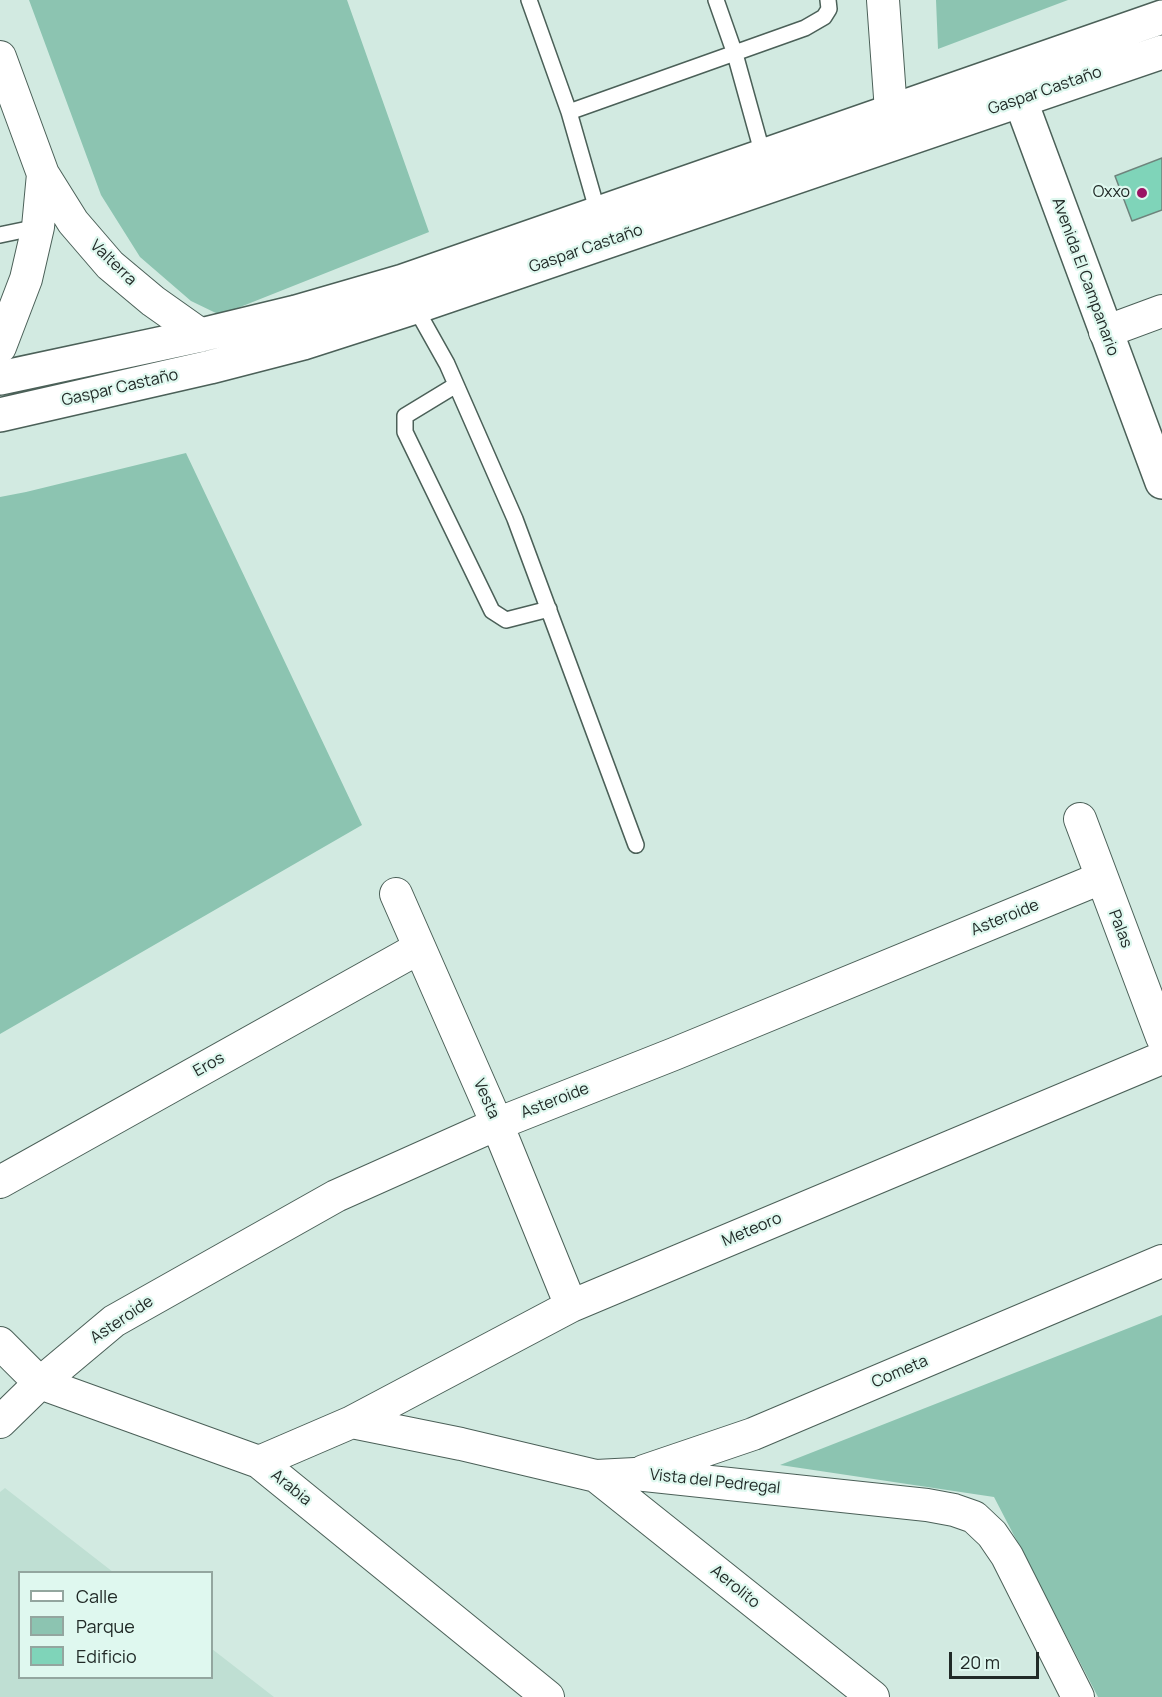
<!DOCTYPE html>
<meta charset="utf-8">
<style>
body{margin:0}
#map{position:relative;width:1162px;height:1697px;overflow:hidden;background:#d2eae1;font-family:Manrope,sans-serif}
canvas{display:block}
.legend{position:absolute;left:18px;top:1571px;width:195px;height:108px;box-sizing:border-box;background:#dff8ef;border:2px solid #93a69f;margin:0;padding:8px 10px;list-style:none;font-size:18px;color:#212a27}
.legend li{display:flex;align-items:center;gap:12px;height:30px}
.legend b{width:30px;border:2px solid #93a69f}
.scale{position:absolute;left:949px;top:1652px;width:90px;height:27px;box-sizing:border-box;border:3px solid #212a27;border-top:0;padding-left:8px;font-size:18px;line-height:21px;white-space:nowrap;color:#212a27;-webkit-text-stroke:4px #dff8ef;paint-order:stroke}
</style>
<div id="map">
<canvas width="1162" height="1697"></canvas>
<ul class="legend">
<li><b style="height:8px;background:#fff"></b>Calle</li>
<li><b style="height:16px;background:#8cc4b1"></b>Parque</li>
<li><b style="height:16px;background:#7fd4b9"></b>Edificio</li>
</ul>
<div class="scale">20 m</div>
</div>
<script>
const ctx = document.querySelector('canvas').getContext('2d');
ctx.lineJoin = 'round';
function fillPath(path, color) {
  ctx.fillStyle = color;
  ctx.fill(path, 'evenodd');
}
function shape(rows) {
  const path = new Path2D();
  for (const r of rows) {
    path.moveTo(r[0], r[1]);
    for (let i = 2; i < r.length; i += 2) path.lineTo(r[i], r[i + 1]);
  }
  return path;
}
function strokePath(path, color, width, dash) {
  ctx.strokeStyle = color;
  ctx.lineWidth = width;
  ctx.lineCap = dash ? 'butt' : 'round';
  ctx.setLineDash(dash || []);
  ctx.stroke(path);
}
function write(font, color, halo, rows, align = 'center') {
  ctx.font = font + ' Manrope,sans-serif';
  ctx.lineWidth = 4.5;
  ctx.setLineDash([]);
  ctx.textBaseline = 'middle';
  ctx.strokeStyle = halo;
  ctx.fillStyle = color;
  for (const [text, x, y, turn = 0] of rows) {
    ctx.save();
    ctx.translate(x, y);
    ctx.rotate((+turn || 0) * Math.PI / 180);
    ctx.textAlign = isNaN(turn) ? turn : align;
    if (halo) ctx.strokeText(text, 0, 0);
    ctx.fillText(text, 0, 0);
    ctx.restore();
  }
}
fillPath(shape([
 [5,1488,113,1572,20,1572,20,1678,212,1678,212,1649,274,1697,0,1697,0,1492]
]), '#bfdfd3');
fillPath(shape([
 [29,0,347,0,429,232,220,315,191,301,140,257,101,195],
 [936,0,1068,0,938,49],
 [186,453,362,825,0,1034,0,497,26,492],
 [1162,1315,1162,1697,1098,1697,994,1497,780,1465]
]), '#8cc4b1');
const building = shape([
 [1162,158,1162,210,1132,221,1115,176,1162,158]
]);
fillPath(building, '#7fd4b9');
strokePath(building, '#6e847c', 1.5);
const service = shape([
 [529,0,569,112,598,213],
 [716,0,735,54,763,155],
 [569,112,805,28,824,17,829,9,828,0],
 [0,235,38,227],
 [415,307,447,364,515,519,636,845],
 [456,385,405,416,405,432,492,611,506,620,549,609]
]);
const minor = shape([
 [883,0,891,111],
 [0,57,43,174,73,222,110,265,153,301,201,335],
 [1105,332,1162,311],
 [0,347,26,279,38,227,43,174],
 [1080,819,1162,1037],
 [396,894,497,1124,571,1306],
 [0,1182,419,948],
 [0,1343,40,1383,259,1462,548,1697],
 [0,1422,40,1383,114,1321,336,1196,497,1124,674,1054,1101,878],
 [352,1422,571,1306,1162,1058],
 [259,1462,352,1422,461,1444,596,1476,635,1474,927,1505,954,1510,974,1517,992,1534,1007,1556,1078,1697],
 [644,1471,753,1434,1162,1261],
 [596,1476,873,1697]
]);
const tertiary = shape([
 [1011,75,1162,482]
]);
const secondary = shape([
 [0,378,201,335,296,312,403,281,1162,17],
 [0,415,210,367,303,343,415,307,1162,52]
]);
strokePath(service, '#4b6058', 18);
strokePath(minor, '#4b6058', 34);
strokePath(tertiary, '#4b6058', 36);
strokePath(secondary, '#4b6058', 36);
strokePath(service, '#fff', 15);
strokePath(minor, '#fff', 32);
strokePath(tertiary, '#fff', 33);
strokePath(secondary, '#fff', 33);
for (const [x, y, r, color] of [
 [1142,193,6,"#9b1364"]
]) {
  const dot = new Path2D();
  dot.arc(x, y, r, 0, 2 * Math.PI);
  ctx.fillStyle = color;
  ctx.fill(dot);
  strokePath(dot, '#dff8ef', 2);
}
write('16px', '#212a27', '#dff8ef', [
 ["Gaspar Castaño",1045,91,-19],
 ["Gaspar Castaño",586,249,-19],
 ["Valterra",113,263,44],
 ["Avenida El Campanario",1085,277,70],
 ["Gaspar Castaño",120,388,-13],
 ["Asteroide",1005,918,-22],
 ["Palas",1120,929,69],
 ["Eros",209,1065,-29],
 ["Vesta",486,1099,66],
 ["Asteroide",555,1101,-21],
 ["Meteoro",752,1230,-23],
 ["Asteroide",122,1320,-34],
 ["Cometa",900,1372,-23],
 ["Vista del Pedregal",715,1482,6],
 ["Arabia",291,1488,39],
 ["Aerolito",735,1587,39]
]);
write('16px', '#212a27', '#dff8ef', [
 ["Oxxo",1130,193]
], 'right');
</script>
